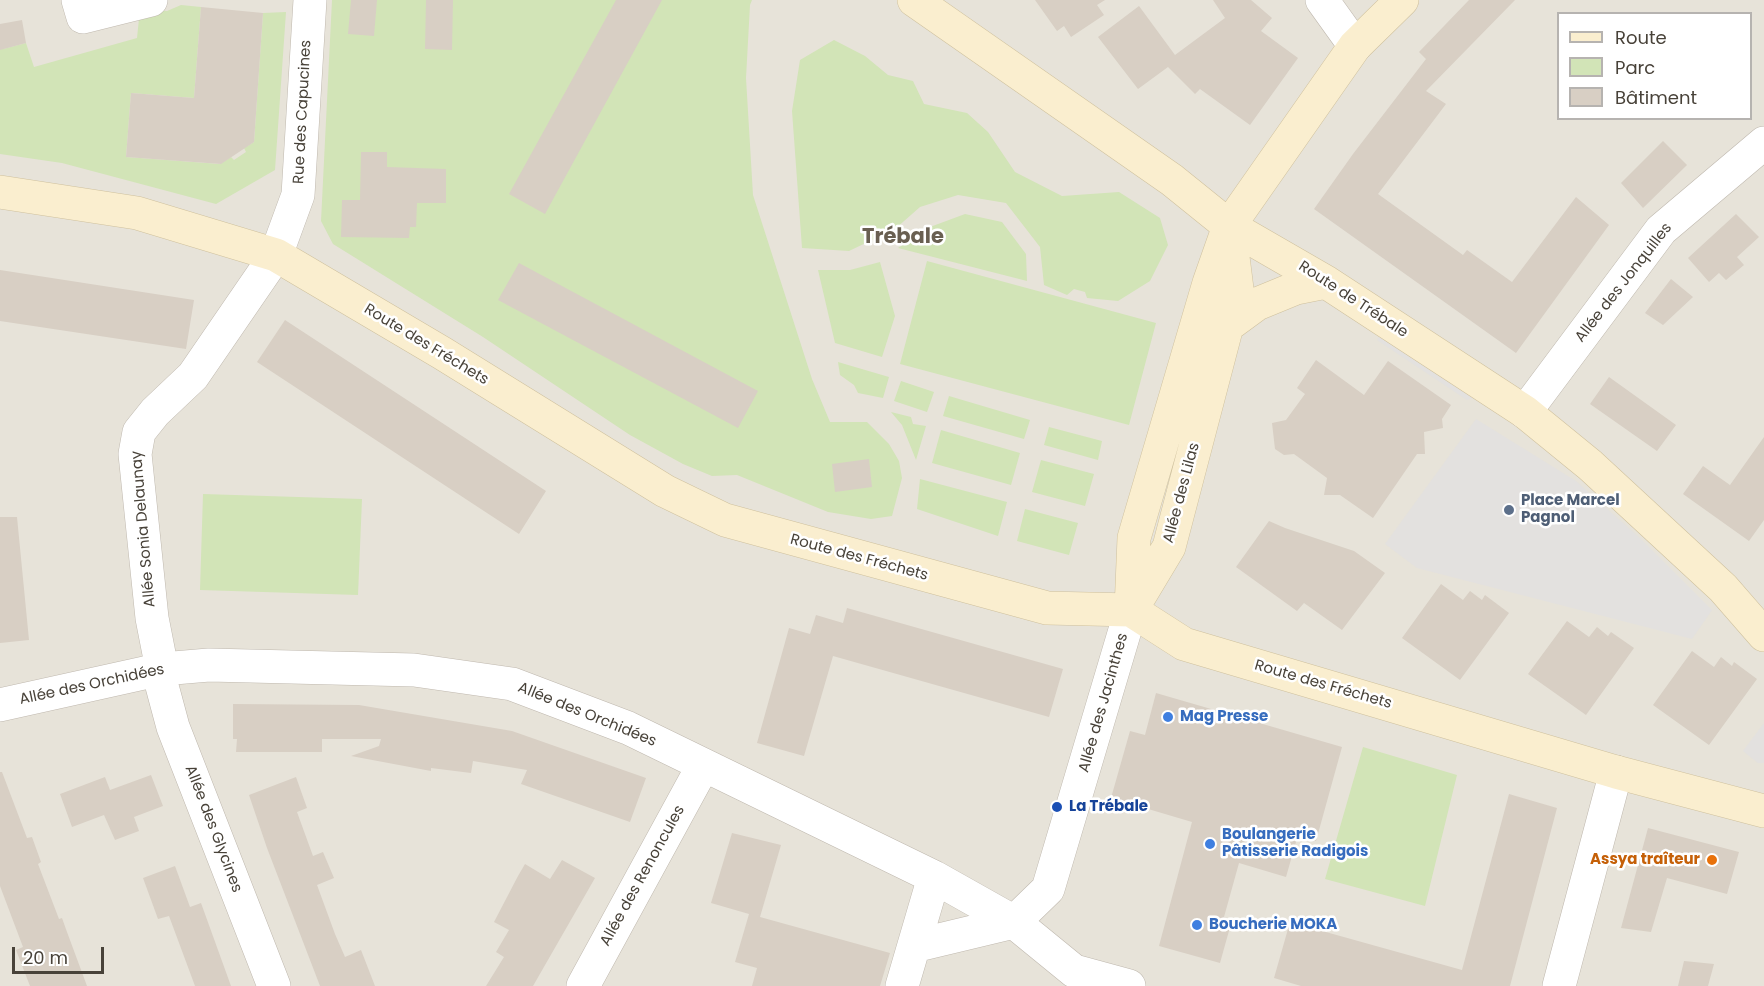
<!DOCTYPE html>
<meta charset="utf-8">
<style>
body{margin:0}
#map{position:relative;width:1764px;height:986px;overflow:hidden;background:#f4f1eb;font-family:Poppins,sans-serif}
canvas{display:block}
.legend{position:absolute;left:1557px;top:12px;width:195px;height:108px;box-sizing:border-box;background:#fff;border:2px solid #b6b3b0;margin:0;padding:8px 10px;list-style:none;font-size:18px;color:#484239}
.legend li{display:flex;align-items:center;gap:12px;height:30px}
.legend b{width:30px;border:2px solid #b6b3b0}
.scale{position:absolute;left:12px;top:947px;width:92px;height:27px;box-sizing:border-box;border:3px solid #484239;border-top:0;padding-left:8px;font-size:18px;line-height:21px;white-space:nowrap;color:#484239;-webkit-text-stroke:4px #fff;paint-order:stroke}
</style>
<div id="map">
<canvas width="1764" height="986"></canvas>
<ul class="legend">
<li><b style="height:8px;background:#faeecf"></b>Route</li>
<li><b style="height:16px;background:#d2e4b7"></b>Parc</li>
<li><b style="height:16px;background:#d8cfc4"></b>Bâtiment</li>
</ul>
<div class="scale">20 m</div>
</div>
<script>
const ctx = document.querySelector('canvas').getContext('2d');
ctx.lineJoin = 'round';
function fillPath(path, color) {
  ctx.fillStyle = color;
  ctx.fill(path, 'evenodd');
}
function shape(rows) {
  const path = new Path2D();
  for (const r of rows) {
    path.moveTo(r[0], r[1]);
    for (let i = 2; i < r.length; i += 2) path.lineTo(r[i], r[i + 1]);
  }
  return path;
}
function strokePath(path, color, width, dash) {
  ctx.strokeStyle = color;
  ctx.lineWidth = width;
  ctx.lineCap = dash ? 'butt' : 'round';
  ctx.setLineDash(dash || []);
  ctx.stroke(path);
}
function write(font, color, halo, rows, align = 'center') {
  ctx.font = font + ' Poppins,sans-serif';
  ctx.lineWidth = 5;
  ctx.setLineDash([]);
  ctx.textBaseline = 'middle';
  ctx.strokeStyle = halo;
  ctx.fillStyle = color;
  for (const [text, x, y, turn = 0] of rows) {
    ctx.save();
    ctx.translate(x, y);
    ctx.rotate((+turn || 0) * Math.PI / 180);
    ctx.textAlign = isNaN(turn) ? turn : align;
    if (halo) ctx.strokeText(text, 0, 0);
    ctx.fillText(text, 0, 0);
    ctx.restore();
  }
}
fillPath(shape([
 [0,0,1764,0,1764,986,0,986],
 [1558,14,1750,14,1750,118,1558,118]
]), '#e7e3d9');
fillPath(shape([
 [332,0,752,0,750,5,746,78,753,195,812,379,830,422,867,422,889,444,899,461,902,478,892,516,871,519,828,512,737,475,712,476,683,464,630,435,483,337,333,244,321,221],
 [181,5,201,7,194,98,131,93,126,157,220,164,231,157,234,160,246,152,244,148,254,142,263,13,286,12,275,170,216,204,62,163,0,154,0,39,3,49,26,43,34,67,137,38,140,9,167,11],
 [834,40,865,56,888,75,913,81,924,104,967,113,988,132,1015,172,1062,196,1119,192,1160,218,1168,245,1150,281,1118,301,1087,298,1085,292,1074,289,1067,295,1044,285,1040,247,1006,203,958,195,920,207,895,229,849,251,802,248,792,111,800,60],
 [965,214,1002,222,1026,254,1027,281,898,248,930,227],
 [927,261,1156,323,1129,425,900,364],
 [880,262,895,316,882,357,835,343,818,270,850,270],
 [838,362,889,377,883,398,858,393,854,385,840,375],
 [901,381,934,392,927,412,894,401],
 [949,396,1030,420,1024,439,943,416],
 [891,412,911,417,913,424,926,426,916,460,902,425],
 [1049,427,1102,441,1098,460,1044,445],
 [941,430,1020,453,1011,485,932,463],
 [1041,460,1094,474,1085,506,1032,492],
 [920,479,1007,502,998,536,917,509],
 [203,494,362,499,358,595,200,590],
 [1025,509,1078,523,1069,555,1017,541],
 [1363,747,1457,775,1425,906,1325,879]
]), '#d2e4b7');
fillPath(shape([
 [1383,331,1478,396,1467,400,1377,340],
 [1476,419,1576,481,1640,538,1712,610,1692,639,1417,568,1385,544],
 [1764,723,1764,763,1758,763,1743,751]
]), '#e3e1df');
fillPath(shape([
 [351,0,377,0,374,36,348,34],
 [426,0,453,0,452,50,425,49],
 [616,0,662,0,545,214,509,194],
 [1035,0,1105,0,1097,5,1104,15,1071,37,1064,26,1057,31],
 [1213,0,1251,0,1272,18,1261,31,1298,58,1250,125,1200,89,1195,94,1168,67,1138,89,1098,37,1139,6,1175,55,1225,18],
 [1469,0,1515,0,1426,91,1446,104,1378,194,1463,255,1467,250,1512,282,1576,197,1609,225,1516,353,1314,209,1353,154,1426,59,1419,52],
 [201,7,263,13,254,142,221,164,126,157,131,93,194,98],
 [22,20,26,43,0,50,0,24],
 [1663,141,1687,165,1643,208,1621,183],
 [361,152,387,152,387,167,446,169,446,203,417,203,416,227,410,227,409,238,341,237,342,200,360,200],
 [1736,214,1759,237,1737,257,1744,265,1726,280,1719,273,1709,282,1688,258],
 [519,263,758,391,738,428,498,300],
 [0,270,194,300,186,349,0,321],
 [1671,279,1693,297,1663,325,1645,313],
 [285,320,546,491,519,534,257,362],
 [1316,360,1364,395,1388,361,1451,405,1442,419,1443,428,1424,432,1425,454,1417,454,1373,518,1340,495,1324,495,1327,478,1294,454,1284,455,1275,449,1272,423,1286,420,1305,394,1297,388],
 [1609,377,1676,425,1657,451,1590,404],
 [1764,437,1764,520,1749,541,1683,494,1703,466,1730,485],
 [869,459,872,487,835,492,832,464],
 [0,517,17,517,29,640,0,643],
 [1269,521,1285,528,1354,551,1385,573,1342,630,1304,603,1297,611,1236,567],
 [1441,584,1463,600,1470,591,1482,600,1485,595,1509,613,1460,680,1402,638],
 [847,608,1063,669,1049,717,833,656,804,756,757,743,789,628,810,634,816,615,843,623],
 [1567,621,1589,637,1597,627,1608,636,1611,632,1634,648,1586,715,1528,674],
 [1692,651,1714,667,1721,657,1732,666,1734,662,1757,679,1709,745,1653,705],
 [1156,693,1342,747,1316,841,1298,835,1286,877,1239,863,1224,917,1232,920,1220,963,1159,946,1192,822,1111,798,1130,731,1145,735],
 [233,704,359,705,512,731,646,778,630,822,521,784,527,770,473,761,471,773,431,768,431,771,351,756,379,746,381,739,322,739,322,752,236,752,237,739,233,739],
 [0,772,2,772,27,838,32,837,41,862,38,864,59,919,62,918,67,932,87,986,30,986,16,950,23,947,0,886],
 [151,775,163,806,134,817,139,831,115,840,104,815,72,827,60,794,105,777,110,790],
 [296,777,307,808,297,812,313,856,323,852,334,878,317,885,335,934,345,957,361,950,375,986,320,986,267,848,249,795],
 [1509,794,1557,808,1510,986,1301,986,1274,978,1290,922,1462,970],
 [1648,828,1739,852,1727,894,1667,878,1651,932,1621,928],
 [732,833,781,845,760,917,890,953,880,986,752,986,757,968,735,962,749,914,711,903],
 [562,860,595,878,533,986,486,986,504,957,496,952,509,930,494,922,518,876,525,864,550,879],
 [175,866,190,907,201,903,231,986,195,986,169,916,158,919,143,878],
 [1684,961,1714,964,1708,986,1678,986]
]), '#d8cfc4');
const street = shape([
 [78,0,83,17,151,0],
 [1322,0,1355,46],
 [1525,412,1661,230,1764,143],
 [0,705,162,669,209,665,414,670,512,684,628,728,934,877,1014,922,1074,971,1129,986],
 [914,946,1014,922,1048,889,1131,610],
 [274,986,173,727,162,686,162,669,152,618,135,454,139,432,155,412,193,376,276,255,298,195,310,0],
 [583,986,703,766],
 [902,986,934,877],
 [1559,986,1616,772]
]);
const secondary = shape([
 [914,0,1172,180,1229,226,1326,282,1525,412,1590,465,1723,588,1764,635],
 [0,192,137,213,276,255,442,353,665,491,725,520,1047,608,1131,610,1184,644,1616,772,1764,811],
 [1227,326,1257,304,1296,288,1326,282],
 [1133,607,1169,547,1227,326,1237,289,1230,233],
 [1131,610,1134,538,1209,283,1229,226,1355,46,1402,0]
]);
strokePath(street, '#bfb8ae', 34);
strokePath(secondary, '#cfc19e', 34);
strokePath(street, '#fff', 33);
strokePath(secondary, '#faeecf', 33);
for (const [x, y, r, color] of [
 [1509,510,6,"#5c6f8a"],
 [1168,717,6,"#3f7fe0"],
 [1057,807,6,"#1a4fb4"],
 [1210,844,6,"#3f7fe0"],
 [1712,860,6,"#e8710a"],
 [1197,925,6,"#3f7fe0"]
]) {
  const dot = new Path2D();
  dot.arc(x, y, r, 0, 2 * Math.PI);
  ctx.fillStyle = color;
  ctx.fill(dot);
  strokePath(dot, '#fff', 2);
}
write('15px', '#484239', '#fff', [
 ["Rue des Capucines",303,112,-87],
 ["Allée des Jonquilles",1624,283,-52],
 ["Route de Trébale",1353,300,33],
 ["Route des Fréchets",426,345,31],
 ["Allée des Lilas",1182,493,-75],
 ["Allée Sonia Delaunay",144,529,-95],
 ["Route des Fréchets",859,558,15],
 ["Allée des Orchidées",92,685,-12],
 ["Route des Fréchets",1323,685,16],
 ["Allée des Jacinthes",1104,703,-74],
 ["Allée des Orchidées",587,715,22],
 ["Allée des Glycines",213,829,69],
 ["Allée des Renoncules",643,876,-61]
]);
write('bold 15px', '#4e5e75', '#fff', [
 ["Place Marcel",1521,501],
 ["Pagnol",1521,518]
], 'left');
write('bold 15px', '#366cbe', '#fff', [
 ["Mag Presse",1180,717],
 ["Boulangerie",1222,835],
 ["Pâtisserie Radigois",1222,852],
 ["Boucherie MOKA",1209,925]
], 'left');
write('bold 15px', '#164399', '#fff', [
 ["La Trébale",1069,807]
], 'left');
write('bold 15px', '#c56008', '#fff', [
 ["Assya traîteur",1700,860]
], 'right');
write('bold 21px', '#695f51', '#fff', [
 ["Trébale",903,238]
]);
</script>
